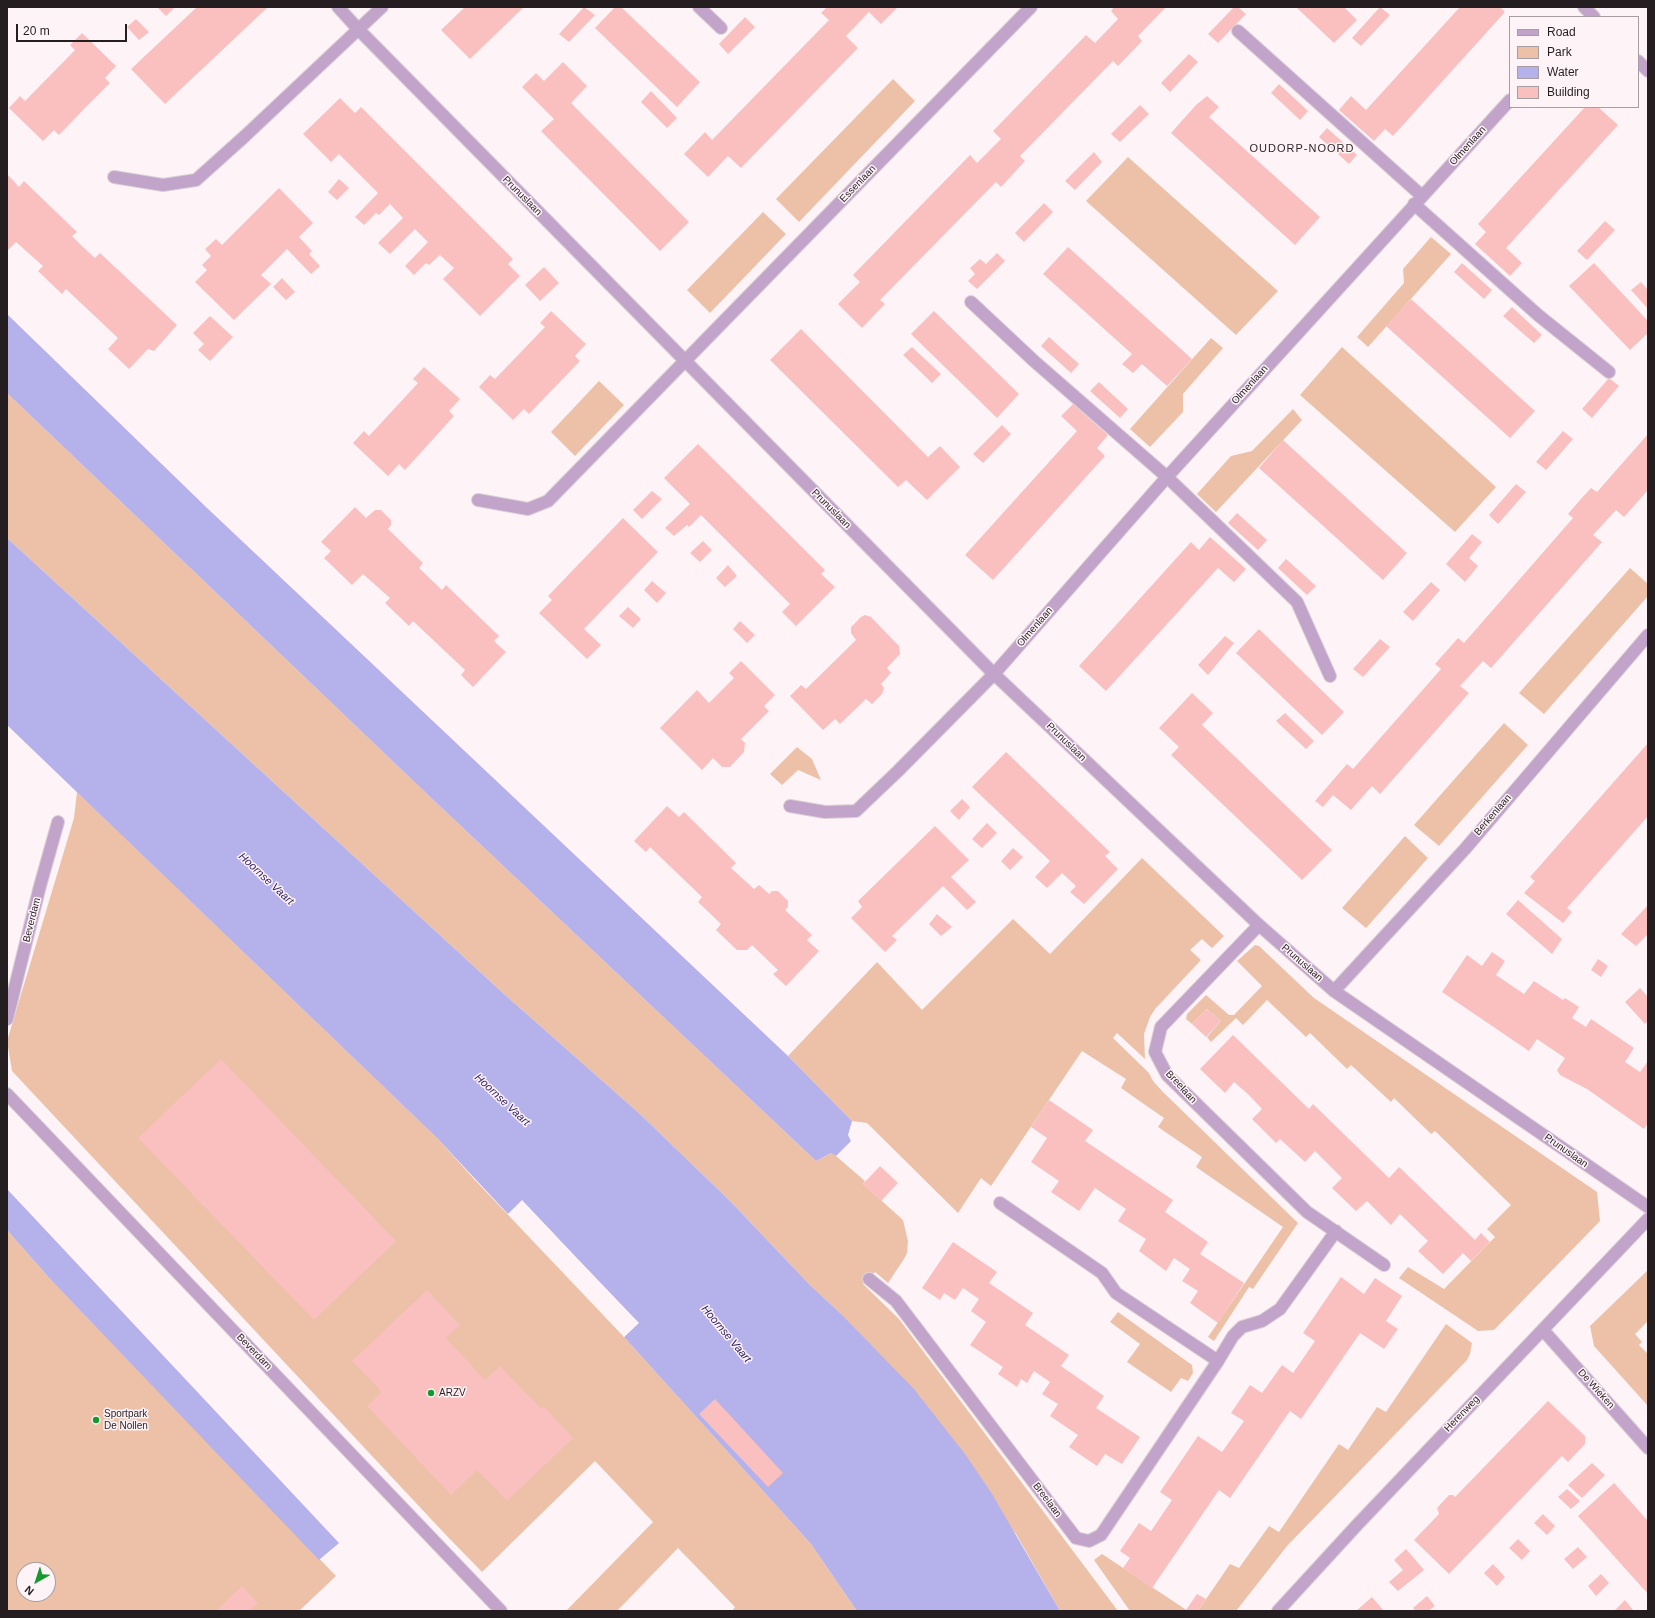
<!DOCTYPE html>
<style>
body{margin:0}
#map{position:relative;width:1655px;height:1618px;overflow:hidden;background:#fef4f8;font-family:Helvetica,sans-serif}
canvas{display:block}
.frame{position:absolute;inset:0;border:8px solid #241e21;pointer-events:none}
.legend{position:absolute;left:1509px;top:16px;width:130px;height:92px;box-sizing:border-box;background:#fef4f8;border:1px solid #a79ea2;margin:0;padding:5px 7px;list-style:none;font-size:12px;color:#241e21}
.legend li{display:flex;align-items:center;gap:8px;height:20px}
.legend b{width:20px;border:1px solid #a79ea2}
.north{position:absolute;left:16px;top:1562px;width:40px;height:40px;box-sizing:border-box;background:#fef4f8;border:1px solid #a79ea2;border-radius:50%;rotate:219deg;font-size:11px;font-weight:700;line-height:16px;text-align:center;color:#241e21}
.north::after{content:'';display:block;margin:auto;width:14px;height:18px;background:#15992e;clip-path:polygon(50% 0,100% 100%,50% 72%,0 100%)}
.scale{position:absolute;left:16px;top:24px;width:111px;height:18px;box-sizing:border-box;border:2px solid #241e21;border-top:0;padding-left:5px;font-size:12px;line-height:14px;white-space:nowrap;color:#241e21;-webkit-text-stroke:3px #fef4f8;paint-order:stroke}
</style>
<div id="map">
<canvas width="1655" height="1618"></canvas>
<div class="frame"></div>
<ul class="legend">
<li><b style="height:5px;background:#c2a4cb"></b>Road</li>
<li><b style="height:11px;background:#ecc1a8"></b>Park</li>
<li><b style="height:11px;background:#b4b1eb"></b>Water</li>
<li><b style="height:11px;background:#f9c0bf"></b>Building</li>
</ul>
<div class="north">N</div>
<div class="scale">20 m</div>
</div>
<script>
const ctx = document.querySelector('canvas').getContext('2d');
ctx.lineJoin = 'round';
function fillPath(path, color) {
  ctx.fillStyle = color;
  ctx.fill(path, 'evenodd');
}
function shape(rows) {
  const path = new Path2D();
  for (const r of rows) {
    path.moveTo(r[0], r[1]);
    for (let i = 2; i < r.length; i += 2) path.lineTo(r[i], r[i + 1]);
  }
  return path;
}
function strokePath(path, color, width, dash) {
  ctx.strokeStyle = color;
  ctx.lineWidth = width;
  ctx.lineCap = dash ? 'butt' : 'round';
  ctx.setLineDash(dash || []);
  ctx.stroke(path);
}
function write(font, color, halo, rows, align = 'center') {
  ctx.font = font + ' Helvetica,sans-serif';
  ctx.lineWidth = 3;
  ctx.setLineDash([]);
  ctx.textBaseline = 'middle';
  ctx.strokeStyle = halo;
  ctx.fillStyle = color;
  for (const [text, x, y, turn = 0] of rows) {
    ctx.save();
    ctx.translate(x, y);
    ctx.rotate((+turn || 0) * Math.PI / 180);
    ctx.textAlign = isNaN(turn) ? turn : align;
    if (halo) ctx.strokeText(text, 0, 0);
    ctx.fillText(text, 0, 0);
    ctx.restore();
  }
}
fillPath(shape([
 [893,79,915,101,799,222,776,199],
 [1128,157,1278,291,1236,335,1086,201],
 [763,212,786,234,710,313,687,290],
 [1431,237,1451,254,1368,347,1357,337,1404,283,1403,269],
 [1211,338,1223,348,1183,394,1183,412,1150,447,1130,429],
 [1342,347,1496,487,1455,532,1300,395],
 [599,381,624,405,575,456,551,432],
 [7,393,426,793,816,1161,831,1153,836,1156,865,1181,863,1184,903,1220,908,1241,907,1253,904,1259,888,1283,875,1272,863,1284,899,1319,1118,1611,1060,1611,1016,1534,839,1312,810,1285,730,1201,641,1115,504,994,7,538],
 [1293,409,1302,420,1216,512,1197,494,1231,456,1252,451],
 [1630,568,1648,584,1648,596,1544,714,1519,693],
 [1504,723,1528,745,1439,846,1414,825],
 [797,747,812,759,821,780,798,770,782,785,770,774],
 [77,792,437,1138,474,1179,624,1337,811,1544,857,1611,732,1611,735,1607,678,1548,617,1611,566,1611,653,1522,595,1461,482,1572,445,1534,12,1071,7,1041,74,818],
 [1405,836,1428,858,1366,928,1342,908],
 [1142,858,1224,936,1212,948,1202,939,1190,950,1201,960,1155,1009,1150,1017,1144,1034,1145,1059,1117,1033,1113,1038,1149,1073,1153,1081,1163,1092,1298,1223,1253,1289,1249,1287,1214,1341,1208,1337,1283,1227,1196,1167,1202,1157,1158,1127,1164,1118,1121,1088,1126,1079,1082,1051,991,1186,981,1178,958,1213,867,1123,852,1121,788,1056,877,962,922,1010,1013,919,1050,954],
 [1255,945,1259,946,1314,998,1597,1192,1600,1221,1494,1330,1478,1331,1399,1278,1408,1267,1444,1289,1495,1237,1487,1229,1511,1205,1435,1131,1431,1134,1394,1098,1391,1102,1351,1065,1347,1069,1310,1033,1306,1037,1267,1000,1243,1025,1236,1018,1211,1042,1207,1037,1221,1021,1207,1009,1192,1024,1186,1019,1187,1014,1206,995,1229,1015,1234,1015,1262,986,1237,961],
 [7,1230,51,1280,336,1576,299,1611,7,1611],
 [24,1570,48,1570,48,1594,24,1594],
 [1648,1270,1648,1321,1635,1334,1642,1342,1639,1345,1648,1354,1648,1406,1594,1346,1590,1326],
 [1118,1312,1192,1365,1193,1373,1188,1381,1181,1378,1171,1392,1127,1362,1140,1344,1110,1322],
 [1446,1324,1472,1343,1470,1354,1467,1360,1287,1546,1236,1611,1198,1611,1230,1564,1239,1568,1269,1526,1279,1532,1339,1444,1348,1450,1377,1407,1386,1412],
 [1102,1554,1188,1611,1130,1611,1094,1560]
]), '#ecc1a8');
fillPath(shape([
 [7,314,206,507,788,1056,852,1121,848,1135,851,1141,836,1156,831,1153,816,1161,426,793,7,393],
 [7,538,504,994,641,1115,730,1201,810,1285,839,1312,913,1388,965,1454,992,1494,1060,1611,857,1611,811,1544,624,1337,638,1323,522,1200,508,1214,437,1138,7,725],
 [7,1189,339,1543,319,1560,51,1280,7,1230]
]), '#b4b1eb');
fillPath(shape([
 [522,1201,639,1323,624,1337,623,1335,636,1323,522,1203,509,1215,508,1214]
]), '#fef4f8');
fillPath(shape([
 [157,7,175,7,166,16],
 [197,7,268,7,165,104,131,69],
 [465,7,524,7,470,59,441,30],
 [584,7,595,15,569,42,559,34],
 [615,7,621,7,700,82,677,107,595,28],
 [827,7,898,7,881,24,869,12,846,36,858,48,741,168,728,156,708,177,684,154,705,132,712,140,829,20,821,13],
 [1114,7,1166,7,1138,36,1142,41,1118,66,1113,61,1020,156,1025,161,1001,187,996,182,880,300,885,304,862,328,838,304,860,282,853,275,970,155,977,163,1001,139,993,131,1086,35,1095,43,1118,19,1111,11],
 [1234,7,1238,7,1246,14,1218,43,1208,34],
 [1296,7,1344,7,1357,20,1334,43],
 [1380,7,1390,15,1361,46,1352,38],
 [1460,7,1500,7,1505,12,1393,136,1385,129,1374,141,1339,110,1351,96,1366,110],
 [745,17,755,27,728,54,719,44],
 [136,19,149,32,139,40,127,27],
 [82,33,116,66,105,78,110,83,84,109,59,135,54,130,43,141,9,108,20,96,25,101,75,50,70,45],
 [1189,54,1198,62,1170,92,1161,83],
 [563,62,587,86,571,103,689,222,660,251,541,131,554,119,522,87,536,73,544,81],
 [1279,84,1308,111,1300,120,1271,93],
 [651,91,677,118,667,128,641,102],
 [1207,96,1219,107,1209,117,1320,217,1295,245,1171,133,1196,105],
 [340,98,355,113,361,107,513,259,508,264,520,276,480,316,443,279,454,268,440,255,429,265,426,263,414,275,405,266,428,242,415,229,390,254,378,243,403,218,390,204,379,215,376,213,364,225,355,217,378,193,339,154,331,162,303,134],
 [1140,105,1149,114,1120,142,1111,134],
 [1585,107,1598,107,1618,125,1506,248,1522,263,1510,276,1475,244,1486,232,1478,224],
 [1327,128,1357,155,1349,164,1319,137],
 [1094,152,1102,162,1075,190,1065,181],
 [7,174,19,187,24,181,77,232,72,236,83,247,95,258,100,253,177,325,154,351,148,349,129,369,108,349,118,338,66,289,62,294,38,271,43,266,16,242,7,251],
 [339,179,349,188,337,200,328,192],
 [279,188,313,223,299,237,312,251,309,254,320,266,311,274,287,249,261,275,271,284,234,320,195,282,207,270,202,265,211,256,205,249,216,239,222,245],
 [1044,203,1053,212,1024,242,1015,233],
 [1605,221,1615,230,1587,260,1577,251],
 [1068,247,1192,359,1167,386,1142,364,1133,373,1122,364,1132,354,1043,274],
 [997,253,1005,261,977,289,968,281,975,274,970,268,980,259,986,264],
 [1462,263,1492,290,1484,299,1454,272],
 [1594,263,1648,321,1648,333,1630,350,1569,286],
 [544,267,559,283,540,301,525,285],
 [282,278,295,292,286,300,273,287],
 [1641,282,1648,290,1648,309,1631,290],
 [1411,299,1535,411,1510,438,1386,326],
 [1512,307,1542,335,1534,343,1503,316],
 [551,311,586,344,575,356,580,361,529,414,524,409,513,420,479,387,490,375,495,379,545,327,540,323],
 [934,311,1019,394,997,418,911,334],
 [210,316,233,337,210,361,198,350,204,344,193,333],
 [801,329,928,457,940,446,960,467,927,500,906,480,898,487,770,360],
 [1049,337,1079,364,1071,373,1041,346],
 [912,347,941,374,932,383,903,355],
 [424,367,460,399,449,411,454,416,405,470,399,464,388,476,353,443,364,431,369,436,418,383,413,379],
 [1609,378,1619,386,1592,418,1582,409],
 [1099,382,1128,409,1120,418,1090,391],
 [1073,404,1108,435,1097,448,1105,456,993,580,965,555,1077,431,1061,416],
 [1002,425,1011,434,983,463,973,454],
 [1563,431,1573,439,1546,470,1536,462],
 [1648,434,1648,490,1624,517,1616,510,1593,535,1602,542,1491,668,1483,661,1460,686,1469,693,1380,794,1372,786,1351,810,1333,795,1323,807,1315,801,1347,764,1353,769,1441,669,1435,664,1458,638,1464,643,1573,518,1568,514,1580,500,1591,488,1597,492],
 [1283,440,1407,553,1383,580,1259,468],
 [698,444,825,570,821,574,835,587,796,626,782,612,790,604,701,515,689,527,687,525,674,536,665,528,690,504,664,478],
 [1516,484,1526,492,1498,524,1489,515],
 [652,491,662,499,642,519,633,510],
 [355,507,366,518,375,510,381,510,391,520,391,525,388,529,423,563,419,568,442,590,446,585,499,636,494,641,506,652,473,687,461,675,465,670,413,621,409,626,385,603,390,598,363,574,352,585,324,558,331,551,321,542],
 [1237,513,1267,540,1258,550,1228,523],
 [623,518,658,552,584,629,601,645,587,659,539,613,552,600,548,596],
 [1472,534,1482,542,1469,558,1478,566,1465,582,1446,564],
 [1210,537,1246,569,1234,582,1218,568,1106,691,1079,666,1191,542,1199,550],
 [703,541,712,550,700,562,690,553],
 [1286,559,1316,586,1307,595,1278,568],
 [728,565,737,576,725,587,716,578],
 [652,581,666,593,657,603,644,590],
 [1431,582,1440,590,1413,621,1403,612],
 [628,607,641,619,633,628,619,616],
 [865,615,871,617,899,646,900,654,887,668,891,673,881,684,884,688,882,694,872,704,866,699,840,724,835,719,823,730,790,696,801,685,806,689,856,640,851,633,851,627,861,617],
 [740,621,755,635,747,643,733,629],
 [1259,629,1344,712,1322,735,1236,653],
 [1225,636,1234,643,1208,675,1198,665],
 [1380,639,1390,647,1363,677,1353,669],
 [741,661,775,695,764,706,769,711,741,739,745,743,744,752,730,767,722,767,713,758,702,770,660,728,697,690,709,703,734,678,729,673],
 [1192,693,1213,713,1202,725,1332,850,1302,880,1171,755,1179,747,1159,728],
 [1285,713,1314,741,1306,749,1276,721],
 [1648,743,1648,816,1567,908,1572,912,1563,923,1524,893,1535,881,1530,877],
 [1006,752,1110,852,1105,856,1118,869,1084,904,1070,892,1076,886,1062,873,1047,888,1035,877,1050,861,972,787],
 [962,799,970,807,959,820,950,811],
 [667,806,679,817,684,812,736,863,731,868,754,889,759,885,769,894,772,891,778,891,788,901,788,907,785,910,812,935,807,940,819,951,786,986,773,974,778,970,752,945,747,950,737,950,716,930,721,924,698,902,702,897,650,847,646,852,634,841],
 [987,823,997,833,982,848,972,839],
 [935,826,969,860,951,877,976,902,967,910,943,886,892,936,897,940,885,952,851,918,862,907,858,901],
 [1013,848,1023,857,1010,870,1001,861],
 [1518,900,1562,939,1552,954,1506,914],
 [1648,905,1648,934,1636,946,1621,934],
 [937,914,952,927,941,936,929,924],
 [1492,952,1505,961,1496,975,1524,994,1534,981,1563,1000,1565,998,1579,1007,1572,1018,1586,1027,1591,1019,1634,1048,1625,1062,1640,1072,1648,1061,1648,1123,1644,1129,1587,1089,1560,1075,1557,1070,1565,1058,1537,1039,1529,1051,1442,992,1467,955,1482,966],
 [1598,959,1608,966,1601,977,1591,970],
 [1640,988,1648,997,1648,1021,1645,1024,1625,1002],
 [1207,1009,1221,1021,1206,1037,1192,1024],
 [1233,1035,1309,1109,1313,1104,1389,1178,1399,1167,1475,1240,1481,1233,1490,1242,1471,1261,1463,1253,1443,1274,1418,1251,1428,1241,1400,1214,1391,1225,1367,1201,1356,1211,1332,1188,1342,1178,1315,1151,1305,1162,1280,1139,1276,1143,1252,1119,1262,1109,1249,1095,1234,1082,1225,1093,1200,1069],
 [221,1059,396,1241,314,1320,138,1138],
 [1049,1100,1093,1130,1085,1141,1173,1200,1165,1212,1208,1242,1200,1254,1244,1283,1218,1323,1190,1303,1198,1291,1182,1281,1190,1269,1174,1258,1166,1271,1139,1251,1146,1239,1118,1221,1126,1209,1095,1188,1079,1211,1051,1192,1059,1181,1031,1162,1047,1138,1031,1127],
 [880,1166,898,1183,881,1201,863,1184],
 [953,1242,997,1272,989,1283,1033,1313,1025,1325,1069,1355,1061,1366,1104,1396,1096,1408,1140,1437,1122,1464,1105,1454,1097,1466,1069,1447,1078,1435,1050,1416,1058,1404,1042,1394,1050,1382,1034,1371,1027,1383,1021,1379,1017,1387,998,1374,1003,1367,970,1345,986,1322,971,1311,979,1299,963,1288,955,1300,944,1293,940,1300,922,1288],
 [1341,1277,1364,1294,1375,1278,1402,1296,1386,1321,1398,1329,1384,1349,1360,1333,1301,1419,1290,1411,1230,1498,1219,1490,1152,1588,1123,1568,1130,1558,1120,1551,1139,1523,1151,1531,1172,1500,1160,1492,1198,1436,1222,1452,1244,1421,1231,1413,1250,1385,1262,1393,1282,1365,1293,1373,1315,1341,1303,1333],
 [427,1290,460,1325,446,1338,485,1380,500,1366,541,1409,544,1407,575,1440,572,1439,507,1501,477,1470,452,1494,452,1496,367,1406,382,1392,352,1361],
 [715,1399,783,1473,768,1487,699,1414],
 [1548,1401,1585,1436,1585,1444,1568,1462,1562,1456,1449,1574,1414,1540,1439,1514,1437,1508,1449,1495,1453,1495,1455,1497],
 [1592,1463,1605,1475,1582,1498,1568,1485],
 [1614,1483,1648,1521,1648,1594,1578,1516],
 [1567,1489,1580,1501,1571,1509,1558,1497],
 [1543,1514,1555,1526,1547,1535,1534,1523],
 [1518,1539,1530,1551,1522,1560,1509,1548],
 [1578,1547,1587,1557,1573,1569,1564,1559],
 [1406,1549,1424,1570,1398,1591,1389,1582,1403,1570,1394,1560],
 [1493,1564,1505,1577,1497,1586,1484,1573],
 [1601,1574,1609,1583,1596,1596,1588,1586],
 [242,1586,258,1603,249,1611,216,1611],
 [1197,1594,1206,1599,1198,1611,1187,1611,1186,1610],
 [1427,1596,1435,1606,1428,1611,1415,1611,1413,1608],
 [1372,1597,1384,1611,1356,1611],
 [1625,1600,1633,1610,1632,1611,1614,1611]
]), '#f9c0bf');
const minor = shape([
 [338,7,359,30,994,674,1259,925,1334,991,1648,1207],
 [699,7,721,28],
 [1584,7,1594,17],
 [1238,31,1422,196],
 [1638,61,1648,71],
 [114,177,163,185,196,180,245,136,382,7],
 [1414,204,1538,315,1609,372],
 [971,302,1034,361,1167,477,1297,602,1330,676],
 [478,500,528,509,548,501,1031,7],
 [790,806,825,812,856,811,898,771,994,674,1167,477,1510,100],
 [1259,925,1161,1027,1155,1052,1167,1075,1307,1212,1384,1265],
 [1334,991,1465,849,1648,635],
 [7,1019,40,886,58,822],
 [7,1094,501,1611],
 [1000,1203,1102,1273,1116,1293,1218,1361],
 [869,1279,896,1301,1076,1538,1089,1541,1101,1535,1218,1361,1233,1336,1242,1327,1262,1321,1280,1309,1336,1231],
 [1543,1330,1648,1448],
 [1278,1611,1357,1525,1648,1219]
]);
strokePath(minor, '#dbd2d6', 14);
strokePath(minor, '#c2a4cb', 12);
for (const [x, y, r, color] of [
 [431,1393,4,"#15992e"],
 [96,1420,4,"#15992e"]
]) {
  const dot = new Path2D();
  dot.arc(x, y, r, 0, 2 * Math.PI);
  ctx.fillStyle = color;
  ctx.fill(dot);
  strokePath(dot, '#fef4f8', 1.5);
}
write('10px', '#241e21', '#fef4f8', [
 ["Olmenlaan",1468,146,-48],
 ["Essenlaan",858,184,-46],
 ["Prunuslaan",522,196,45],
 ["Olmenlaan",1250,385,-48],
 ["Prunuslaan",831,509,45],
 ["Olmenlaan",1035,627,-49],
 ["Prunuslaan",1066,742,44],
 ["Berkenlaan",1493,815,-49],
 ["Beverdam",32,920,-76],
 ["Prunuslaan",1302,963,41],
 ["Breelaan",1181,1087,47],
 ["Prunuslaan",1566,1151,35],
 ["Beverdam",254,1352,46],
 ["De Wieken",1596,1389,48],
 ["Herenweg",1462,1414,-46],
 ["Breelaan",1047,1500,53]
]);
write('10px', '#241e21', '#fef4f8', [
 ["ARZV",439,1393],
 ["Sportpark",104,1414],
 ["De Nollen",104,1426]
], 'left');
ctx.letterSpacing = '1px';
write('11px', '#31252a', '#fef4f8', [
 ["OUDORP-NOORD",1302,149]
]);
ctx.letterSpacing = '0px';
write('italic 11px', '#2a1b5e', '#fef4f8', [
 ["Hoornse Vaart",266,879,43],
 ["Hoornse Vaart",502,1100,43],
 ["Hoornse Vaart",726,1334,50]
]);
</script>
